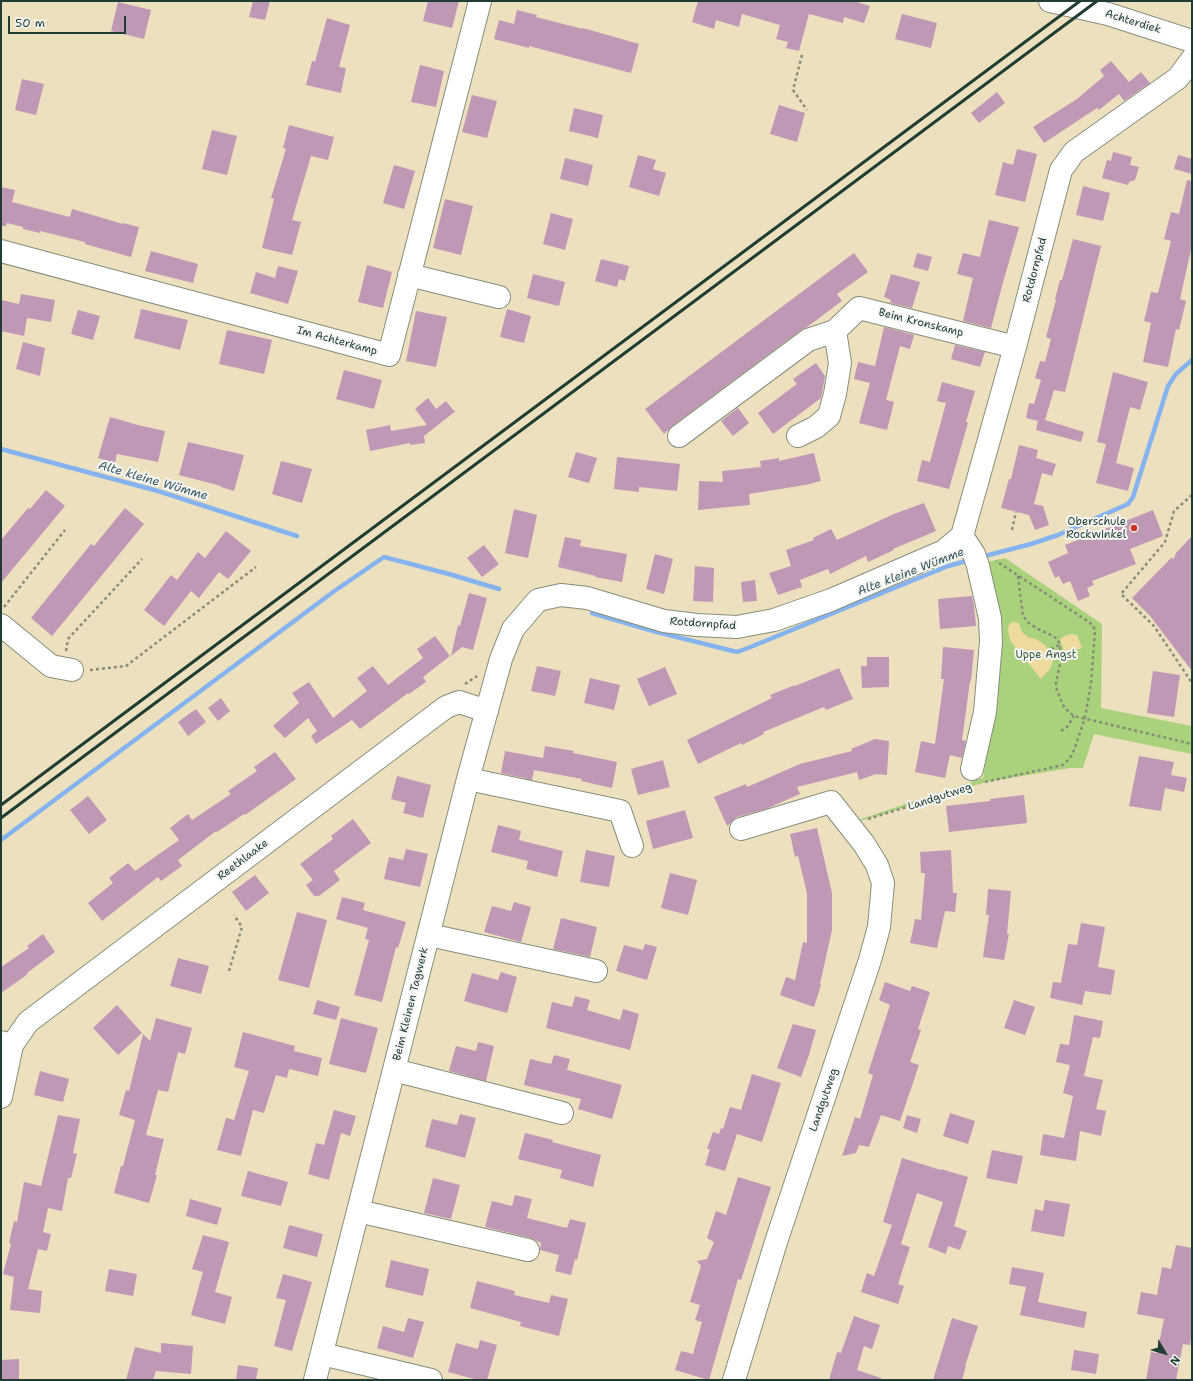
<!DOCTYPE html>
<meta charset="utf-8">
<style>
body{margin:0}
#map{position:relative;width:1193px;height:1381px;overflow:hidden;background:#ede0bf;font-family:"Shantell Sans",sans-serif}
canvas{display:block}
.frame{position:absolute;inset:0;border:2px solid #1f3d34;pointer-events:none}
.north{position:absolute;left:1145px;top:1333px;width:40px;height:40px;-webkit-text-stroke:3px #f6f6f2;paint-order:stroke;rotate:128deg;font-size:11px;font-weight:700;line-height:16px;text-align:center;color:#1f3d34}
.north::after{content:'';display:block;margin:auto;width:14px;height:18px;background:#1f3d34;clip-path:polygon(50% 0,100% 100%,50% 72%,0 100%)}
.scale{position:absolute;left:8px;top:16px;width:118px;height:18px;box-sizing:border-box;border:2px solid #1f3d34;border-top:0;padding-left:5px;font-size:12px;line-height:14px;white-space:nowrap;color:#1f3d34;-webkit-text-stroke:3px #f6f6f2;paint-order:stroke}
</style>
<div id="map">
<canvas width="1193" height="1381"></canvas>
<div class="frame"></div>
<div class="north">N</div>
<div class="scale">50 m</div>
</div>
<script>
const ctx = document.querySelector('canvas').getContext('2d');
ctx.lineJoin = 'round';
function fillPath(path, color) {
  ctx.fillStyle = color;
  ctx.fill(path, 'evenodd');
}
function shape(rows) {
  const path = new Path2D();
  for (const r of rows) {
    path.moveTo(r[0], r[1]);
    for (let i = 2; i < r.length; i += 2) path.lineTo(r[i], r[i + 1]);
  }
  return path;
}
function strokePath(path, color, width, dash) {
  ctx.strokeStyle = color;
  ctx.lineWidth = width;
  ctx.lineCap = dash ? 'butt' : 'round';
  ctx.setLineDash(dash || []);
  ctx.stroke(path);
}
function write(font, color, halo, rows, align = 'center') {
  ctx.font = font + ' "Shantell Sans",sans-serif';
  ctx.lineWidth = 4;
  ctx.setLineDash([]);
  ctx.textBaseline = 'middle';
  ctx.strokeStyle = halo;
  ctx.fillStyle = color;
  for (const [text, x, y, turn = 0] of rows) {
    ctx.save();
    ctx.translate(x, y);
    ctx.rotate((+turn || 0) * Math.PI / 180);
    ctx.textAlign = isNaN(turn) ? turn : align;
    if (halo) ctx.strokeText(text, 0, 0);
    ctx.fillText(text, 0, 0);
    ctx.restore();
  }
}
fillPath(shape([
 [1005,558,1102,624,1101,708,1192,726,1192,754,1094,734,1083,768,1070,768,986,782,860,821,858,820,983,778,993,717,978,564]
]), '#aad17c');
fillPath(shape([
 [1012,622,1019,623,1022,632,1028,637,1036,639,1045,645,1052,654,1053,661,1050,669,1041,679,1011,642,1009,636,1008,629,1009,625],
 [1071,634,1077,635,1082,648,1073,651,1064,651,1060,639,1065,636]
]), '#eeda9e');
strokePath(shape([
 [1,449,158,491,297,536],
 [981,557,1031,544,1058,535,1128,504,1133,497,1168,386,1176,374,1192,360],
 [592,613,653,631,737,652,748,648,948,566,970,560],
 [1,840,333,592,384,557,449,574,499,589]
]), '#85b3ef', 4.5);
fillPath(shape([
 [253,1,270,1,265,20,249,17],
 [428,1,459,1,452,28,423,21],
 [698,1,854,1,870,6,864,23,844,17,843,23,809,14,799,51,786,48,788,42,776,39,780,25,742,14,739,27,716,20,714,29,692,22],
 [118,2,151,10,144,39,111,31],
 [517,10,537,15,536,17,583,29,583,28,639,44,631,73,529,46,529,48,494,39,499,20,514,24],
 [902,14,937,23,931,48,895,39],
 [327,18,350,25,339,67,346,68,341,93,306,85,312,61,315,62],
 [1111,61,1129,82,1141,72,1150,83,1124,101,1119,94,1099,110,1097,108,1044,143,1033,127,1077,99,1104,76,1100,70],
 [420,65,444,71,436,107,411,102],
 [22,79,44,84,36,115,15,110],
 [997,92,1005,103,979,123,971,113],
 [472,95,497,101,487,138,462,132],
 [779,105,805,113,797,142,770,134],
 [574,108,603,115,598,138,569,131],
 [289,125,334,137,328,160,311,156,292,220,301,222,292,255,262,248,274,199,271,198,286,149,283,148],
 [212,130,237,136,227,175,202,169],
 [1017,149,1037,154,1025,202,995,195,1003,162,1013,165],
 [1113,152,1132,157,1130,165,1139,167,1135,180,1129,182,1128,185,1102,178,1107,160,1111,161],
 [638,155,656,160,653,169,666,173,659,196,629,187],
 [1178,155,1192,159,1192,174,1174,169],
 [565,158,593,165,588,186,560,179],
 [394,165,415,171,404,209,383,203],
 [1187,180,1192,181,1192,245,1180,299,1186,301,1179,330,1176,329,1168,367,1143,362,1151,323,1144,321,1151,292,1158,293,1171,241,1164,239,1171,212,1179,214],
 [1083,186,1110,193,1103,221,1076,215],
 [1,187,15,190,12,202,70,217,72,209,123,224,123,223,139,227,131,257,85,244,85,242,40,231,40,233,23,229,23,227,7,223,6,226,1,226],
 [445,199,473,206,461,255,433,248],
 [551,213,573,219,565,250,543,244],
 [989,220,1019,227,1002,286,991,328,963,321,973,278,957,274,963,253,980,257],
 [1073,239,1101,246,1065,392,1054,390,1045,420,1084,432,1081,442,1036,430,1038,421,1026,418,1029,403,1034,404,1041,380,1035,378,1040,361,1045,362,1051,339,1046,337,1056,300,1055,299,1060,280,1062,280],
 [151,251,198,264,193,283,145,271],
 [854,253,868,272,837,294,842,301,807,327,801,330,672,426,664,434,645,409],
 [917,253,932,257,928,271,913,267],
 [601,259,629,266,625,281,619,279,617,287,595,281],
 [367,265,392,272,383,308,358,302],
 [278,266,298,271,288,304,250,293,256,272,275,278],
 [533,274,565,282,559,306,527,298],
 [891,274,920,282,912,308,890,303,891,300,884,297],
 [21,294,55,300,51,322,27,318,24,336,1,331,1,300,19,304],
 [141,309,188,320,180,350,134,338],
 [507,309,531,316,524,343,500,337],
 [78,310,100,316,93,340,71,334],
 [416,311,447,317,436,367,406,361],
 [884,327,914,335,910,349,900,346,886,400,894,402,887,430,859,423,870,383,854,379,858,362,875,366],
 [227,330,272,340,264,374,219,364],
 [23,342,45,348,40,376,16,369],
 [955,345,985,352,980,367,951,359],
 [816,363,825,376,821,398,773,434,758,413,797,384,793,379],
 [344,370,382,380,374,409,336,399],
 [1113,372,1148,382,1140,410,1130,407,1116,463,1134,468,1128,491,1096,483,1106,444,1097,442],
 [942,382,975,391,966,422,968,423,949,489,917,481,922,460,930,462,946,403,937,401],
 [428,398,436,409,446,401,454,411,457,410,424,436,425,443,410,445,410,443,370,451,366,430,390,425,391,431,427,425,415,409],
 [738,408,749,423,733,436,721,421],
 [110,417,138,425,165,431,158,462,117,454,115,463,98,458],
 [188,442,244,455,234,491,221,487,221,486,179,475],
 [1019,445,1038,450,1036,458,1056,464,1052,476,1042,473,1034,504,1043,506,1049,525,1035,530,1029,515,1001,508,1009,479,1011,479],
 [576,452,597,458,589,483,568,477],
 [814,453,821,481,805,485,749,494,750,505,698,510,699,481,723,482,722,471,761,467,760,461,779,458,779,461],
 [617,457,680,464,677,491,639,487,639,492,614,489],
 [281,461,312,469,302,503,272,494],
 [46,490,65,506,1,583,1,540,28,508,30,509],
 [924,503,936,531,893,549,894,550,868,562,866,556,830,574,828,569,800,580,802,587,778,595,769,573,791,566,786,550,814,540,813,538,831,529,837,540,894,514],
 [125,508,144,524,52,636,31,618,91,544,94,546],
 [514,509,537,515,528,558,505,553],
 [1153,510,1163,536,1130,549,1136,564,1092,581,1094,585,1087,588,1090,596,1078,601,1070,581,1063,584,1059,576,1055,578,1048,562,1068,553,1065,545],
 [226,531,251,551,228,579,219,572,199,598,191,591,164,626,144,610,171,575,177,580,198,552,205,558],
 [1192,536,1192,671,1150,616,1132,598,1172,557,1173,560,1176,553],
 [565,537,581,540,580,546,627,554,622,582,595,577,596,576,558,567],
 [484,545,499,564,482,577,467,558],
 [655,554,673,559,664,594,646,589],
 [695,566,714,568,713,602,693,601],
 [755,580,757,601,743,602,741,582],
 [469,593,487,598,473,650,462,647,451,656,458,625,460,626],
 [972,596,974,606,976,626,940,629,938,599],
 [435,636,450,656,423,677,426,682,409,694,408,693,360,729,352,720,316,744,311,736,317,731,308,718,285,738,273,726,299,703,292,693,309,682,333,718,367,691,357,678,373,666,388,685,423,658,417,649],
 [943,647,974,650,971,681,970,681,962,740,966,741,962,758,950,755,945,778,915,772,921,741,935,744,944,679,941,679],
 [867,657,889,657,889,687,862,688,861,666,867,666],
 [537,666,561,671,555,696,531,691],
 [665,667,677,694,649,706,637,679],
 [839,668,853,699,826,710,824,707,763,732,764,734,742,745,741,743,698,764,687,740,772,698,770,695,795,685,795,686],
 [1153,671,1180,675,1174,717,1147,713],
 [590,678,620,685,614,710,584,703],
 [221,698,230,711,218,721,208,708],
 [196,709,206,722,188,736,178,722],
 [875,739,889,741,887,775,876,774,859,780,857,772,797,787,800,794,766,809,737,817,727,826,714,797,746,784,747,787,800,764,852,751,851,749],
 [545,746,574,751,573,753,617,762,612,788,581,781,582,779,534,770,532,780,501,773,505,751,543,758],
 [275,752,296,779,245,815,244,814,217,832,216,831,178,860,182,866,161,881,158,877,102,921,88,903,113,883,109,878,128,863,135,871,179,840,170,828,188,814,192,820,231,794,228,791,257,771,254,767],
 [1139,756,1174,762,1171,775,1187,778,1184,792,1165,788,1161,811,1129,806],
 [663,760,670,787,638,795,631,769],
 [397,776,431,785,423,818,403,813,406,803,391,799],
 [1024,795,1027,823,949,832,946,806,990,801,990,799],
 [88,796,107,820,89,834,70,810],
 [685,810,693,838,653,849,646,821],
 [353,819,371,843,334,871,340,880,319,896,314,896,306,885,313,880,300,864,333,839,331,836],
 [498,825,521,831,519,840,563,851,557,877,526,869,528,861,491,852],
 [817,828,832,893,832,930,820,984,821,985,814,1007,780,995,786,977,795,980,803,942,807,943,807,893,798,856,795,857,790,834],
 [406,849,428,854,420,887,384,879,389,857,403,860],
 [586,850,615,856,609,887,580,882],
 [951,850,953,893,957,893,955,912,945,911,937,948,910,943,915,919,921,920,925,873,921,873,920,852],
 [670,873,697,880,688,915,661,908],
 [255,875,269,893,246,911,232,892],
 [988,889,1011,891,1007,934,1009,934,1004,960,983,957,989,915,986,915],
 [342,897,365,903,363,910,406,922,398,948,396,947,382,1002,354,995,369,940,365,939,368,928,336,919],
 [514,902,531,907,521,942,484,932,492,906,511,911],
 [297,912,327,920,309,988,278,980],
 [561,918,597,927,590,957,553,949],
 [1081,923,1105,927,1098,967,1115,970,1111,995,1085,991,1082,1005,1050,998,1053,982,1061,983,1068,944,1077,945],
 [43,934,55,952,27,973,28,974,1,993,1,967,29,948,27,946],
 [645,944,657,947,647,980,616,971,624,945,643,950],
 [178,958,209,966,201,994,170,986],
 [501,972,517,977,507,1013,464,1001,472,973,498,980],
 [885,982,910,991,912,986,930,992,918,1029,921,1030,910,1062,919,1065,900,1121,881,1115,869,1147,859,1145,856,1153,842,1156,855,1117,860,1119,873,1075,868,1073,890,1005,879,1000],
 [575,996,590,1000,587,1010,620,1020,623,1009,639,1014,630,1050,546,1028,552,1002,572,1007],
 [317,1000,340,1007,336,1020,313,1014],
 [1014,1000,1035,1007,1025,1035,1004,1028],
 [117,1005,142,1033,118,1055,93,1028],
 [1074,1015,1103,1021,1100,1038,1093,1037,1084,1076,1103,1080,1096,1109,1106,1111,1101,1136,1080,1131,1076,1161,1040,1155,1043,1134,1064,1138,1073,1096,1063,1093,1070,1065,1056,1062,1060,1044,1069,1045],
 [156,1018,192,1028,185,1054,178,1052,168,1092,158,1090,146,1135,164,1139,155,1175,157,1175,149,1203,114,1193,121,1166,123,1166,135,1120,119,1115,126,1090,129,1091,143,1034,150,1041],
 [341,1018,378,1028,366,1073,329,1064],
 [793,1024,816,1030,809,1055,801,1077,777,1068],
 [243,1032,295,1046,294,1051,322,1058,318,1076,289,1069,287,1078,276,1075,264,1113,253,1110,241,1156,217,1150,226,1118,234,1120,249,1071,234,1067],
 [478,1042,494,1046,486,1081,449,1071,456,1046,476,1051],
 [554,1055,570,1059,567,1070,622,1085,612,1119,578,1109,581,1099,524,1085,530,1059,551,1064],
 [40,1071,69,1079,63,1102,34,1095],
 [752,1074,781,1083,762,1142,737,1134,725,1171,705,1165,710,1149,707,1149,713,1132,719,1134,721,1128,723,1129,730,1107,741,1110],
 [334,1110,356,1116,350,1136,341,1133,329,1180,308,1174,316,1143,324,1145],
 [950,1113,975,1121,968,1144,943,1136],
 [460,1114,476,1118,465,1158,425,1147,432,1119,457,1125],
 [58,1115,80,1119,73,1153,77,1154,71,1178,68,1178,62,1211,48,1208,43,1232,51,1234,47,1251,38,1249,28,1289,42,1291,40,1313,10,1310,14,1277,3,1274,11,1244,9,1243,14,1221,17,1222,24,1182,41,1186],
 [907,1115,921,1119,917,1133,903,1128],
 [525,1133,553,1140,552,1142,601,1155,593,1187,560,1178,562,1170,518,1159],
 [992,1150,1023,1156,1017,1184,986,1178],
 [902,1158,941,1170,941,1169,968,1177,954,1226,967,1231,960,1250,948,1246,946,1254,928,1247,943,1202,917,1193,901,1244,910,1247,898,1284,904,1286,898,1304,861,1292,867,1273,874,1276,892,1225,883,1222],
 [248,1171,288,1182,281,1206,241,1196],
 [738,1177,771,1187,741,1280,738,1279,709,1380,675,1370,681,1351,693,1354,702,1322,695,1320,700,1305,690,1302,701,1266,697,1261,707,1259,714,1242,707,1238,716,1211,726,1215],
 [433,1178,460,1185,451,1219,424,1213],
 [515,1195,532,1199,527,1218,567,1228,570,1219,586,1223,577,1260,575,1259,571,1275,555,1271,559,1255,540,1250,541,1243,531,1238,485,1227,492,1201,512,1206],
 [190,1199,222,1208,217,1225,186,1216],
 [1045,1200,1070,1204,1064,1237,1031,1231,1035,1209,1043,1211],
 [289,1225,323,1234,317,1257,283,1248],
 [203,1235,229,1242,215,1292,232,1297,225,1324,191,1315,203,1272,192,1269],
 [1176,1245,1192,1248,1192,1334,1190,1345,1183,1344,1176,1380,1146,1380,1151,1352,1157,1353,1164,1319,1137,1314,1141,1292,1157,1295,1162,1267,1171,1269],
 [391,1260,429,1269,423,1296,385,1287],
 [1012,1267,1044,1273,1038,1302,1087,1312,1084,1328,1020,1315,1026,1287,1009,1284],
 [109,1269,137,1274,133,1296,105,1291],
 [283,1274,312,1282,292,1351,274,1346,286,1300,276,1298],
 [477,1281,515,1291,514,1295,549,1303,551,1295,568,1299,559,1336,520,1326,521,1322,470,1308],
 [854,1316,880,1325,872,1349,864,1346,857,1370,881,1378,880,1380,829,1380,837,1352,841,1353],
 [408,1318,424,1322,413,1358,377,1348,383,1326,404,1332],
 [952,1318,978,1326,965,1366,966,1366,962,1380,933,1380],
 [480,1340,497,1345,487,1380,478,1380,448,1372,456,1343,478,1349],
 [161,1343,193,1346,191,1374,156,1371,153,1380,126,1380,135,1347,161,1353],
 [1074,1350,1099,1354,1096,1374,1071,1370],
 [19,1359,19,1380,1,1380,1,1360],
 [238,1365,258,1368,256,1380,236,1380]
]), '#bf98b5');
const minor = shape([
 [1050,1,1108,14,1192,41],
 [1,251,389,355,480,1],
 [409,275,499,297],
 [679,436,808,340,835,331,859,308,1015,347],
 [798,436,816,427,829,416,835,394,840,363,835,331],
 [962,536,974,554,978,566,990,618,991,642,985,712,972,769],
 [1,625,51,666,72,670],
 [468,779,620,811,632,846],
 [429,935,596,971],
 [1,1042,12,1045,1,1097],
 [12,1045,28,1022,446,707,459,702,487,711],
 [394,1070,562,1113],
 [358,1211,528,1250],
 [322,1354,431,1380],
 [315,1380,468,779,501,659,513,629,538,600,561,595,587,598,664,621,697,625,737,627,774,620,831,600,944,551,962,536,1015,347,1061,170,1074,152,1178,78,1192,59],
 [734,1380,776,1242,870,960,879,927,883,883,877,865,864,844,831,802,741,829]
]);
strokePath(minor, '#868e7a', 24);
strokePath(shape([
 [802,55,793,90,807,110],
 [1192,495,1174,511,1165,542,1121,594,1154,626,1192,683],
 [1012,530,1016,512],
 [1018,576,1023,616,1029,623,1038,629,1053,636,1058,640,1060,646,1061,660,1056,683,1057,691,1064,707,1069,712,1074,716,1192,744],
 [4,607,65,530],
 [1051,649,1059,645],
 [66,651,68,639,142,559],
 [90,670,126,666,256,567],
 [465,684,477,676],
 [1061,731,1067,727,1074,716],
 [985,782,1054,767,1063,765,1070,758,1074,750,1085,718,1091,683,1095,631,1093,625,1086,620,996,561],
 [868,819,968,788],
 [229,971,242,927,234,915]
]), '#868e7a', 2.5, [3, 3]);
strokePath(minor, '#fff', 22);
strokePath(shape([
 [1,805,1080,1],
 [1,818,1097,1]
]), '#1f3d34', 3);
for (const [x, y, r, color] of [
 [1134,528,4,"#c8321e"]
]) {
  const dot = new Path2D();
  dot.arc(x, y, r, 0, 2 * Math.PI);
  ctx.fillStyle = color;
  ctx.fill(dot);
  strokePath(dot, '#f6f6f2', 1.5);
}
write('11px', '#1f3d34', '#f6f6f2', [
 ["Achterdiek",1133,22,17],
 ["Rotdornpfad",1035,270,-75],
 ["Beim Kronskamp",921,323,14],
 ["Im Achterkamp",337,341,15],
 ["Rotdornpfad",703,624,4],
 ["Landgutweg",940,797,-18],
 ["Reethlaake",243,860,-37],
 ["Beim Kleinen Tagwerk",411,1004,-76],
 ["Landgutweg",824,1100,-71]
]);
write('11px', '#1f3d34', '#f6f6f2', [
 ["Oberschule",1126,522],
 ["Rockwinkel",1126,535]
], 'right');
write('11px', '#3b5b42', '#f6f6f2', [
 ["Uppe Angst",1046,655]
]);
write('italic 12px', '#385a63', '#f6f6f2', [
 ["Alte kleine Wümme",153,481,16],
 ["Alte kleine Wümme",911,572,-21]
]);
</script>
